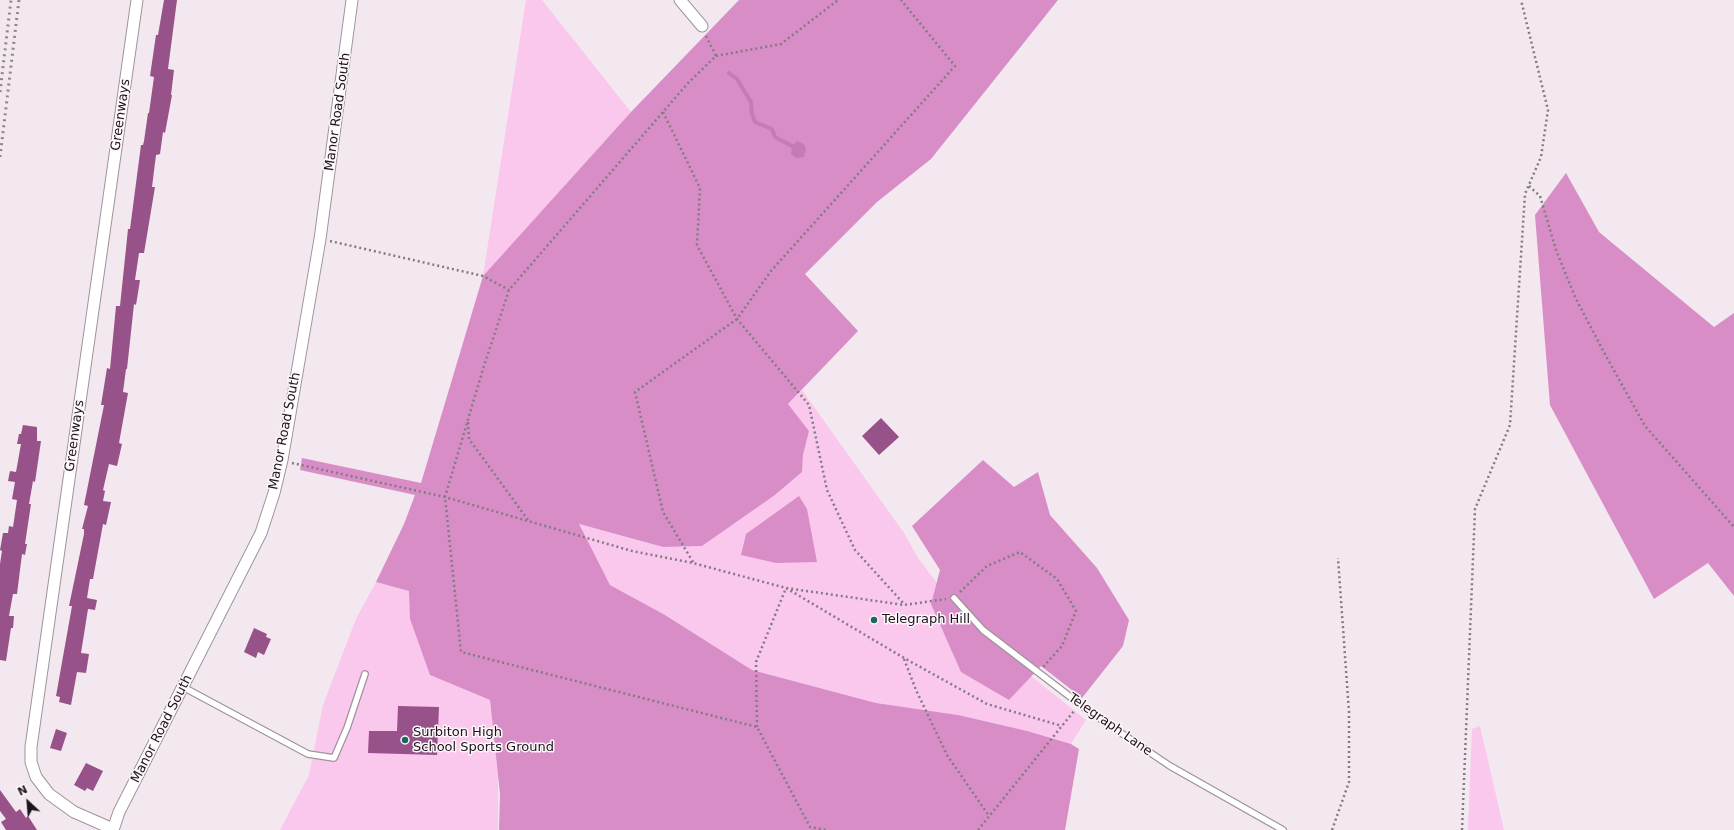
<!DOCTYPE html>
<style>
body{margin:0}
#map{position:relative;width:1734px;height:830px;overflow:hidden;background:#f3e8f0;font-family:"DejaVu Sans",sans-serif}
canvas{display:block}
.north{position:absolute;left:8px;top:782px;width:40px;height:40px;-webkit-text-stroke:3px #fff6fc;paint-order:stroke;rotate:334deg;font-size:11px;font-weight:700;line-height:16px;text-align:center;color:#191518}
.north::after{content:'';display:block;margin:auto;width:14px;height:18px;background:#191518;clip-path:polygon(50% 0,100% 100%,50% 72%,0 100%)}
</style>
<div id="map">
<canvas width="1734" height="830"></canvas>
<div class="north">N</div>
</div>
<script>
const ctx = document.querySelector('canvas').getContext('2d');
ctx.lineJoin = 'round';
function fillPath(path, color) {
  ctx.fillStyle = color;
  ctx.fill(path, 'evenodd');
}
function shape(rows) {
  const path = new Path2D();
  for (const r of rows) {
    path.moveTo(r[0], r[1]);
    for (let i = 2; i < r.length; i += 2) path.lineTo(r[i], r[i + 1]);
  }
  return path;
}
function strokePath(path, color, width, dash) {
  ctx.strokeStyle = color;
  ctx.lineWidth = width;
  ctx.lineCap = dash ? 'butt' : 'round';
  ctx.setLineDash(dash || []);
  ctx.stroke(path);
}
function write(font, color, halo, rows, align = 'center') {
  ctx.font = font + ' "DejaVu Sans",sans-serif';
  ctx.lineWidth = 3;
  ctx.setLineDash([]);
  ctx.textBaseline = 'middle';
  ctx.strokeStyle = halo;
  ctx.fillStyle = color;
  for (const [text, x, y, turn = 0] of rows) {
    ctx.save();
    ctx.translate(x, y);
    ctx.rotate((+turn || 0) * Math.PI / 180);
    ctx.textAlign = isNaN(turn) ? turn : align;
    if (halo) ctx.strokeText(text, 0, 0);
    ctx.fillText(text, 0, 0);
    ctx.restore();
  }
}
fillPath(shape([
 [526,0,542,0,631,112,483,276],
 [802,390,904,533,918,558,937,583,931,604,1009,700,1031,676,1086,720,1071,744,958,715,876,703,752,670,665,615,610,585,578,524,663,547,702,546,775,495,802,472,803,455,809,431,788,404],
 [376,582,410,591,410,619,430,675,490,700,498,777,498,830,280,830,309,775,323,705,356,619],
 [1480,726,1504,830,1468,830,1472,729]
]), '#fac7ed');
fillPath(shape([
 [739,0,1058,0,931,159,877,202,805,274,858,331,788,404,809,431,803,455,802,472,775,495,702,546,663,547,579,524,610,585,665,615,752,670,876,703,958,715,1027,731,1071,744,1079,749,1065,830,499,830,500,794,490,700,430,675,410,619,409,591,376,582,404,524,415,495,300,470,302,458,421,483,483,276,631,112],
 [1566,173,1599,232,1714,327,1734,313,1734,596,1708,563,1654,599,1550,405,1535,215],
 [983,460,1014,487,1038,472,1050,515,1097,568,1129,620,1123,646,1082,698,1041,666,1009,700,961,672,931,604,940,570,912,526],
 [799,496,807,509,817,562,776,563,741,555,746,534]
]), '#d88dc7');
fillPath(shape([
 [797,141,804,144,806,149,804,157,796,158,791,154,792,146]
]), '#c47cb4');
strokePath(shape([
 [729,73,737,79,751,102,752,114,755,122,772,129,775,137,792,146]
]), '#c47cb4', 4);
fillPath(shape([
 [164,0,177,0,168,69,174,70,171,95,172,95,165,133,163,132,160,154,156,155,152,187,155,187,144,253,139,253,135,280,140,280,136,305,134,304,127,369,126,369,123,392,128,393,119,443,122,444,117,466,109,464,103,490,105,491,103,501,111,502,106,525,103,524,93,579,90,579,87,598,97,600,95,610,88,609,81,653,89,654,86,673,77,672,71,705,59,702,60,697,56,696,72,606,69,606,84,534,84,529,82,529,88,506,84,505,104,405,101,405,107,368,110,369,116,306,120,306,128,229,130,229,141,145,143,145,144,141,148,113,149,113,154,77,150,76,156,35,158,35],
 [881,418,899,437,879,455,862,436],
 [23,425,37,427,37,441,41,441,35,482,33,481,29,504,31,504,25,544,27,544,25,555,22,554,17,594,13,594,9,616,14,616,13,628,11,628,6,661,0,660,0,564,2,551,0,550,3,533,8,533,9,526,13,527,17,500,12,499,15,482,8,481,10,471,16,472,21,444,17,444,19,434,21,434],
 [254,628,267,634,266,637,271,639,264,655,258,652,256,658,244,652],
 [398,706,439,707,437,755,368,753,369,731,397,731],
 [56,729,67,733,61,751,50,748],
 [86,763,103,771,93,791,87,788,85,791,74,785],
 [0,790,16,812,20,809,26,818,28,816,37,830,6,830,1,822,6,819,0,811]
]), '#975289');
const lane = shape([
 [954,598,983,630,1090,712,1170,766,1283,830],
 [183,687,308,754,334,758,347,728,365,674]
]);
const street = shape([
 [680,0,702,26],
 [113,829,74,812,49,794,36,777,31,762,31,747,137,0],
 [113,830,119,812,261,533,274,493,282,460,320,239,352,0]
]);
strokePath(lane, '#9e949c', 8);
strokePath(street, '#9e949c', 13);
strokePath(shape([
 [706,36,716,56,688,83,663,112,509,290,483,369,445,497,632,551,693,563,786,588,904,605,946,599],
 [716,56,781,44,838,0],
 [663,112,700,188,697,245,737,319,809,405,827,490,855,550,904,604],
 [1529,186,1540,196,1556,250,1575,297,1607,358,1645,426,1734,527],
 [330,241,483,276,509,290],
 [468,422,469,439,528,520],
 [292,463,445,497,461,652,757,727,810,827,826,830],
 [693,562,663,512,635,392,737,319,771,271,955,66,901,0],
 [960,592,987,566,1020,552,1057,579,1076,611,1062,646,1043,667],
 [904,659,916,690,947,755,989,816],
 [757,727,756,662,786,588,904,658,987,704,1062,726],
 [978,830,1074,711],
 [1332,830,1349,782,1349,712,1338,558],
 [1462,830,1475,509,1510,425,1525,194,1541,157,1548,110,1521,0]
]), '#827b80', 2.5, [2, 3]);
strokePath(lane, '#fff', 5.5);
strokePath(street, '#fff', 11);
strokePath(shape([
 [0,92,11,0],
 [0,157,19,0]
]), '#8f878d', 3, [2, 4]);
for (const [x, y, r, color] of [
 [874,620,4,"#1d6760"],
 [405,740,4,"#1d6760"]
]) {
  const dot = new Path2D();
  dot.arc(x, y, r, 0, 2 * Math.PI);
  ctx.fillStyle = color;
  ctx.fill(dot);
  strokePath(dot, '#fff6fc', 1.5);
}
write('13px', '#191518', '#fff6fc', [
 ["Manor Road South",338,112,-82],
 ["Greenways",121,115,-82],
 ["Manor Road South",285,431,-79],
 ["Greenways",75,436,-82],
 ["Telegraph Lane",1110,725,35],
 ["Manor Road South",162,729,-63]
]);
write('13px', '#191518', '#fff6fc', [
 ["Telegraph Hill",882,620],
 ["Surbiton High",413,733],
 ["School Sports Ground",413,748]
], 'left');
</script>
